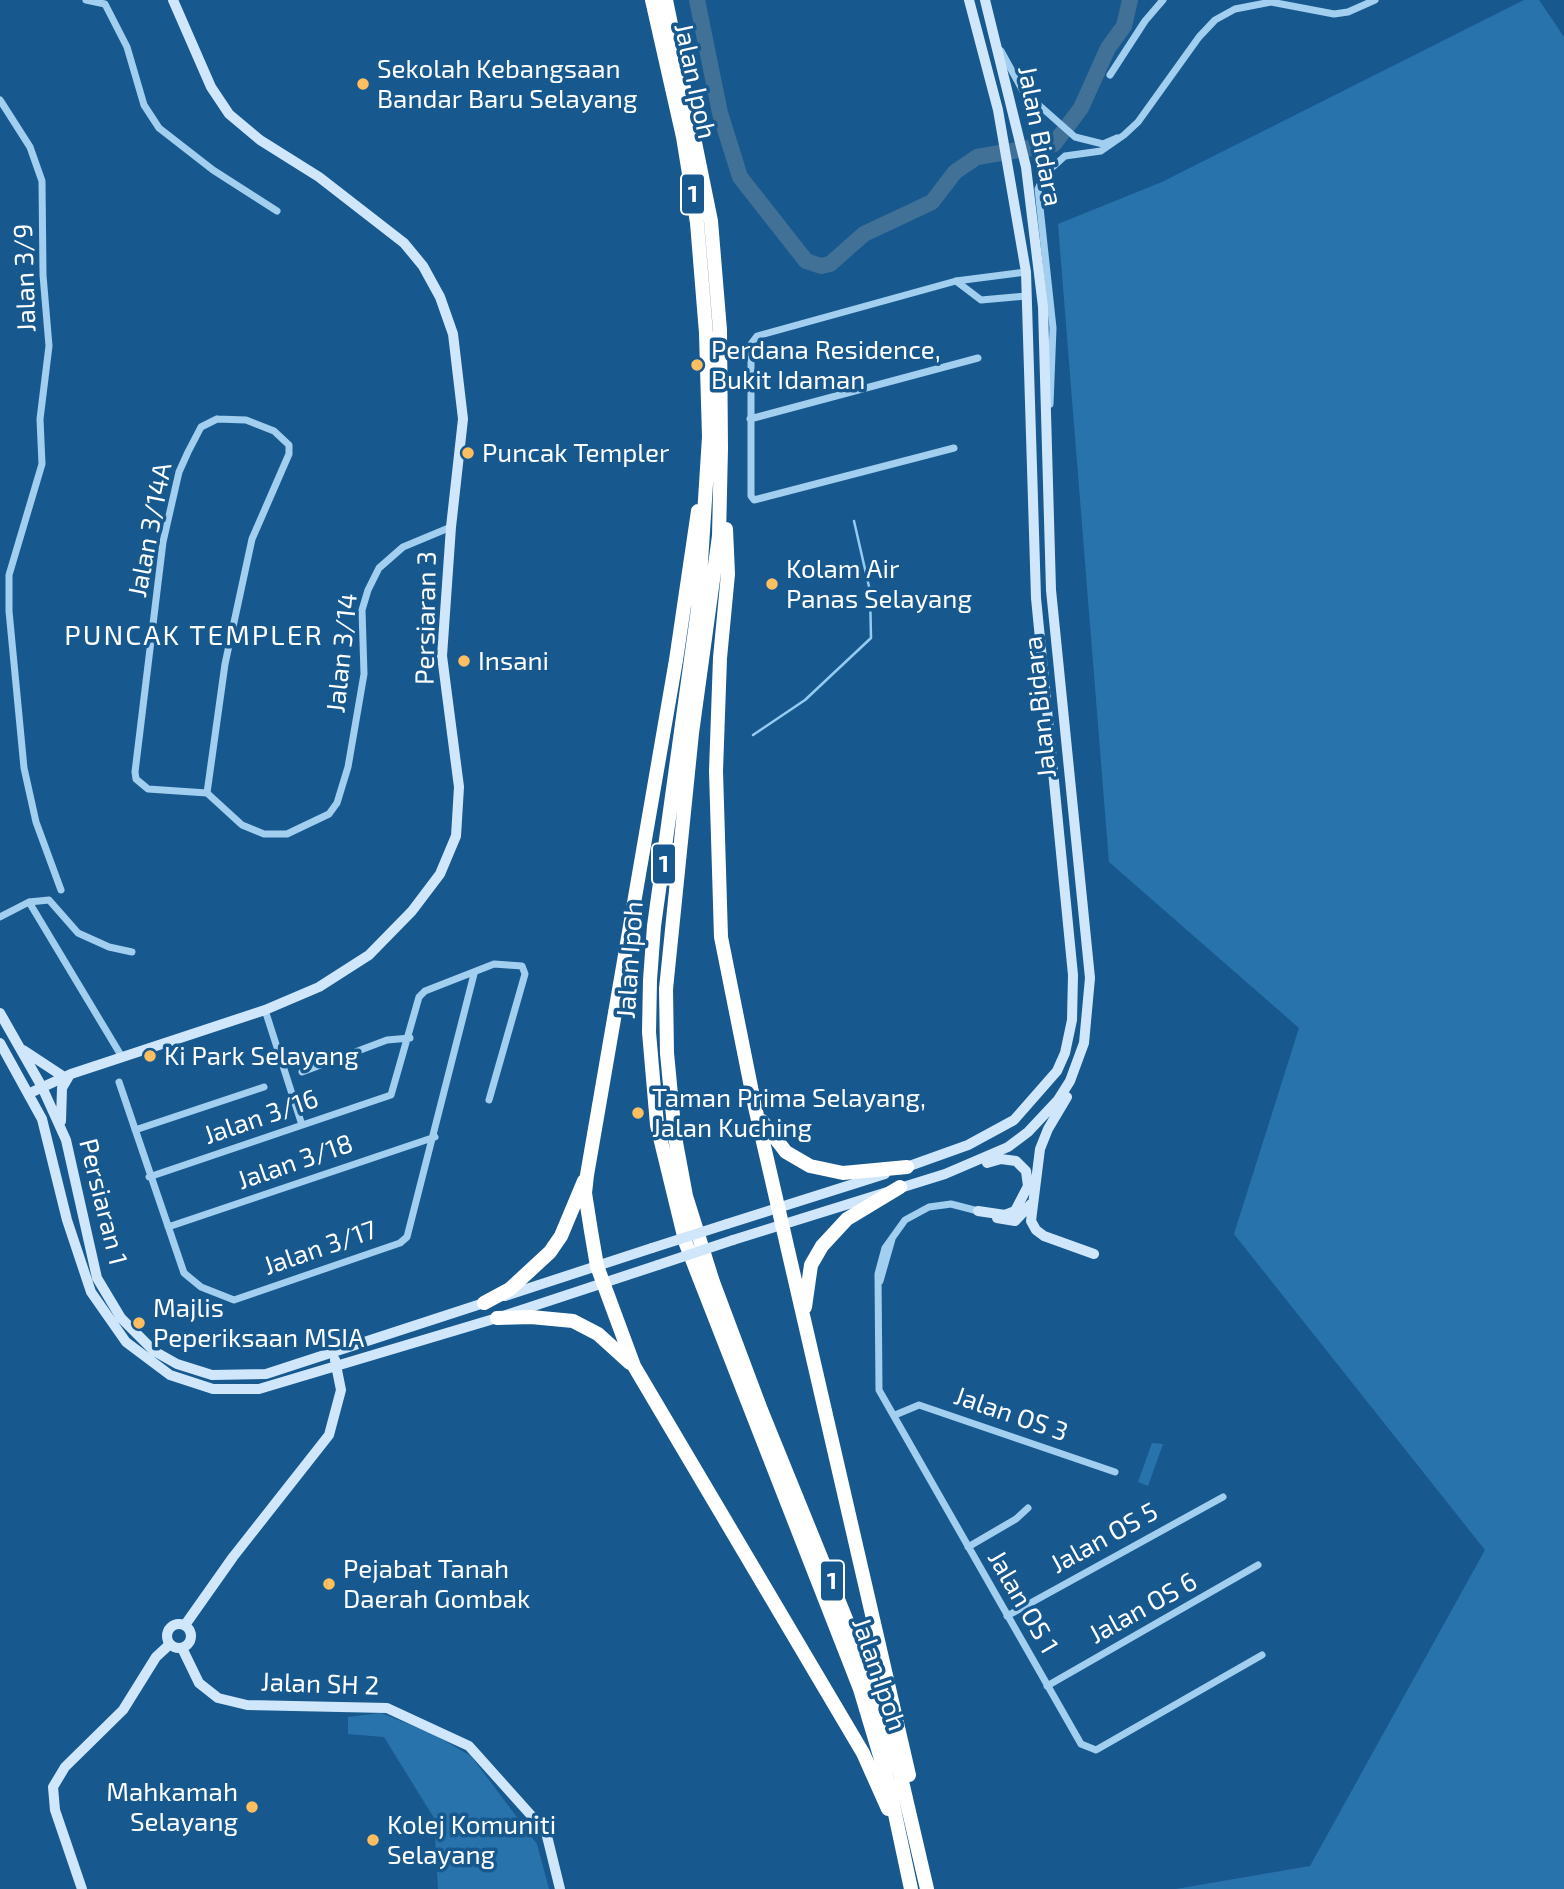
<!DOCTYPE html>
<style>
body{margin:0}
canvas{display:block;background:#17598e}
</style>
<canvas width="1564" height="1889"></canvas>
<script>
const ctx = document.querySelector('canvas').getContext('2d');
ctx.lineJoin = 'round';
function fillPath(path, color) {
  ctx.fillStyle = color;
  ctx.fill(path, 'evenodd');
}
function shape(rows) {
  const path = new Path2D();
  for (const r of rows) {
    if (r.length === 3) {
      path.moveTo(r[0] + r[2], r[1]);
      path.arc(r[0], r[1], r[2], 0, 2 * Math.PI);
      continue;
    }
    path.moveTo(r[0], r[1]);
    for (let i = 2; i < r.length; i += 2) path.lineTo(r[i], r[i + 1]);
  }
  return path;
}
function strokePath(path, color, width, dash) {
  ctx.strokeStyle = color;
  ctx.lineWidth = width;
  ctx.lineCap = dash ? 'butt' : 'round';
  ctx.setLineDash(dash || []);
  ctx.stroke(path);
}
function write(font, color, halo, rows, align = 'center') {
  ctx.font = font + ' "Exo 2",sans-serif';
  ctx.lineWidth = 7;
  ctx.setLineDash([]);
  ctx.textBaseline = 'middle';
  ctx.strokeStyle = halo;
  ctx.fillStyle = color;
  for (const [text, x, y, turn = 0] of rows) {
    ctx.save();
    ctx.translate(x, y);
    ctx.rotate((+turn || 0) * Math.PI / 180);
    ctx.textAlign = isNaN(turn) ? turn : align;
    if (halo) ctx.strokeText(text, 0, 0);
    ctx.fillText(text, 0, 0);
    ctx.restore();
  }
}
fillPath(shape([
 [1524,0,1539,0,1564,37,1564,1889,1176,1889,1310,1866,1485,1550,1234,1234,1299,1028,1109,862,1058,224,1162,182],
 [1152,1443,1163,1444,1148,1486,1138,1482],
 [381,1713,433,1734,471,1756,537,1844,549,1889,438,1889,434,1818,384,1737,348,1734,348,1717]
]), '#2973ac');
strokePath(shape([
 [753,735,805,700,871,638,870,591,854,521]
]), '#94cbf2', 2.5);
strokePath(shape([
 [697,0,720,113,740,177,806,261,821,266,830,264,864,234,932,202,955,172,977,157,1054,144,1081,108,1108,48,1124,26,1130,0]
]), '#427197', 16);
strokePath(shape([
 [86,0,105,4,127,47,144,105,159,128,213,170,277,211],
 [1001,51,1023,91,1075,137,1103,144,1117,138],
 [1110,75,1145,21,1163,0],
 [0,100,30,147,42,181,43,275,49,346,40,419,42,464,9,575,9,611,24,768,36,822,61,890],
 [956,281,981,300,1026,296],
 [1050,404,1053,328,1038,189,1045,174,1065,156,1101,151,1124,135,1138,122,1199,37,1215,20,1235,9,1271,2,1334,14,1348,12,1375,0],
 [217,419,246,420,274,431,289,445,289,454,252,539,225,664,207,793,148,789,136,779,135,772,163,542,179,472,188,452,201,427,217,419],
 [750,419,978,358],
 [954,448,754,500,751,496,751,344,757,336,956,281,1026,272],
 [207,793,242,825,264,834,287,834,329,814,337,803,348,767,364,674,362,610,368,590,379,568,403,547,451,527],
 [29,902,122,1057],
 [0,917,29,902,49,900,78,933,109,947,132,952],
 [265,1010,302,1125],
 [302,1072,387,1040,410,1038],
 [119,1082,184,1273,201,1287,234,1300,400,1243,407,1237,474,974],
 [135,1130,264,1087],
 [149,1177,391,1095,419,997,425,991,494,964,522,966,525,974,489,1100],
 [978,1211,951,1204,929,1207,905,1220,885,1248,878,1274,879,1390,1081,1744,1096,1750,1262,1655],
 [168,1227,435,1137],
 [880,1281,892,1239],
 [895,1415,919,1405,1115,1472],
 [968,1547,1016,1519,1028,1508],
 [1007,1616,1223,1497],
 [1047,1686,1258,1565]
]), '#a2ceef', 7);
strokePath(shape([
 [0,1013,42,1087,66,1140,97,1278,121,1318,154,1351,177,1364,212,1375,266,1374,490,1301],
 [0,1043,42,1119,67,1220,91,1292,126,1342,170,1375,213,1389,259,1389,497,1318,658,1265],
 [23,1050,64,1077],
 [30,1093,71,1074,265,1010,319,987,369,955,412,911,440,874,456,836,459,787,442,656,451,527,463,419,453,334,440,297,423,266,404,243,319,177,260,140,229,114,211,87,173,0],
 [1067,1097,1048,1129,1040,1149,1031,1221,1036,1230,1044,1236,1094,1254],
 [61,1121,62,1088,69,1076],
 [901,1169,968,1145,1014,1120,1057,1071,1065,1053,1072,1020,1073,975,1036,598,1026,272,998,110,969,0],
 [978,1211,1005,1215,1015,1211,1028,1186,1026,1171,1016,1161,1001,1159,987,1163],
 [997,1218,1015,1221,1031,1204],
 [727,1224,885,1174],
 [733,1240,945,1174,1008,1147,1028,1132,1058,1100,1070,1081,1084,1043,1090,978,1051,590,1043,307,1026,167,985,0],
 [505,1296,652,1248],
 [179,1636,12],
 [185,1625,233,1557,329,1435,341,1390,335,1360],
 [182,1648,199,1683,218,1698,247,1705,387,1708,469,1746,546,1832,560,1889],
 [82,1889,55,1810,53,1787,65,1767,123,1710,156,1657,170,1644]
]), '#d0e7fb', 10);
strokePath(shape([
 [652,0,683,137,697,223,706,333,709,437,698,609,654,926,650,980,649,1032,657,1125,686,1244,860,1689,889,1786,911,1889],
 [666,0,711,221,720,330,721,448,719,536,692,733,666,989,667,1053,675,1137,686,1196,713,1282,761,1410,872,1683,901,1777,927,1889],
 [698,511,676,660,587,1175,585,1193,591,1231,597,1266,634,1366,863,1753,888,1809],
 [726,529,728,574,720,658,716,771,721,937,755,1107,909,1775],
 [762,1121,786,1152,810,1166,843,1173,907,1167],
 [484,1303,510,1289,550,1252,561,1236,584,1181],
 [805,1307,811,1265,822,1246,847,1219,900,1187],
 [497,1318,531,1317,573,1321,598,1334,630,1363]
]), '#fff', 14);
strokePath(shape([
 [652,1248,727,1224],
 [658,1265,733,1240]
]), '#d0e7fb', 10);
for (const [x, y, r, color] of [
 [363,84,7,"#ffbf60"],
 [697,365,7,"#ffbf60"],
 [468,453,7,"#ffbf60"],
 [772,584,7,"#ffbf60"],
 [464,661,7,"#ffbf60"],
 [150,1056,7,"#ffbf60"],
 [638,1113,7,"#ffbf60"],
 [139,1323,7,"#ffbf60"],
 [329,1584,7,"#ffbf60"],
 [252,1807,7,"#ffbf60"],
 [373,1840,7,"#ffbf60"]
]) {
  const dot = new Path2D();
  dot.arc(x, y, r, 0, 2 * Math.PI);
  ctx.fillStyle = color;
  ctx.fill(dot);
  strokePath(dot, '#17598e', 2.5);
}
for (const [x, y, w] of [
 [693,194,24],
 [664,864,24],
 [832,1581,24]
]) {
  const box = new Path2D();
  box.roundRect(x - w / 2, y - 20.5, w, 41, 5);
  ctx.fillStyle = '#17598e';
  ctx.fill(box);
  strokePath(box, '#fff', 2);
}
write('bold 24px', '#fff', null, [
 ["1",693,194],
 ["1",664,864],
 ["1",832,1581]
]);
write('26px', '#fff', '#17598e', [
 ["Sekolah Kebangsaan",377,69],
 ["Bandar Baru Selayang",377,99],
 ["Perdana Residence,",711,350],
 ["Bukit Idaman",711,380],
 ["Puncak Templer",482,453],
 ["Kolam Air",786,569],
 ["Panas Selayang",786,599],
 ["Insani",478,661],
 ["Ki Park Selayang",164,1056],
 ["Taman Prima Selayang,",652,1098],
 ["Jalan Kuching",652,1128],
 ["Majlis",153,1308],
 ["Peperiksaan MSIA",153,1338],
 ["Pejabat Tanah",343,1569],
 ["Daerah Gombak",343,1599],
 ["Mahkamah",238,1792,"right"],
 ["Selayang",238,1822,"right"],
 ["Kolej Komuniti",387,1825],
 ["Selayang",387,1855]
], 'left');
write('26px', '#fff', '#17598e', [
 ["Jalan Ipoh",695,81,78],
 ["Jalan Bidara",1040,136,79],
 ["Jalan 3/9",25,278,-92],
 ["Jalan 3/14A",150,530,-79],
 ["Persiaran 3",426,618,-89],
 ["Jalan 3/14",342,653,-84],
 ["Jalan Bidara",1040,707,-96],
 ["Jalan Ipoh",630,960,-86],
 ["Jalan 3/16",261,1117,-19],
 ["Jalan 3/18",295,1162,-19],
 ["Persiaran 1",103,1202,76],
 ["Jalan 3/17",320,1248,-19],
 ["Jalan OS 3",1011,1414,19],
 ["Jalan OS 5",1104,1538,-29],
 ["Jalan OS 1",1023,1602,60],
 ["Jalan OS 6",1143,1608,-29],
 ["Jalan Ipoh",879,1674,71],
 ["Jalan SH 2",320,1684,2]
]);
ctx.letterSpacing = '2px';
write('28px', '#fff', '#17598e', [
 ["PUNCAK TEMPLER",194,636]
]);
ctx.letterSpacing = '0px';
</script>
